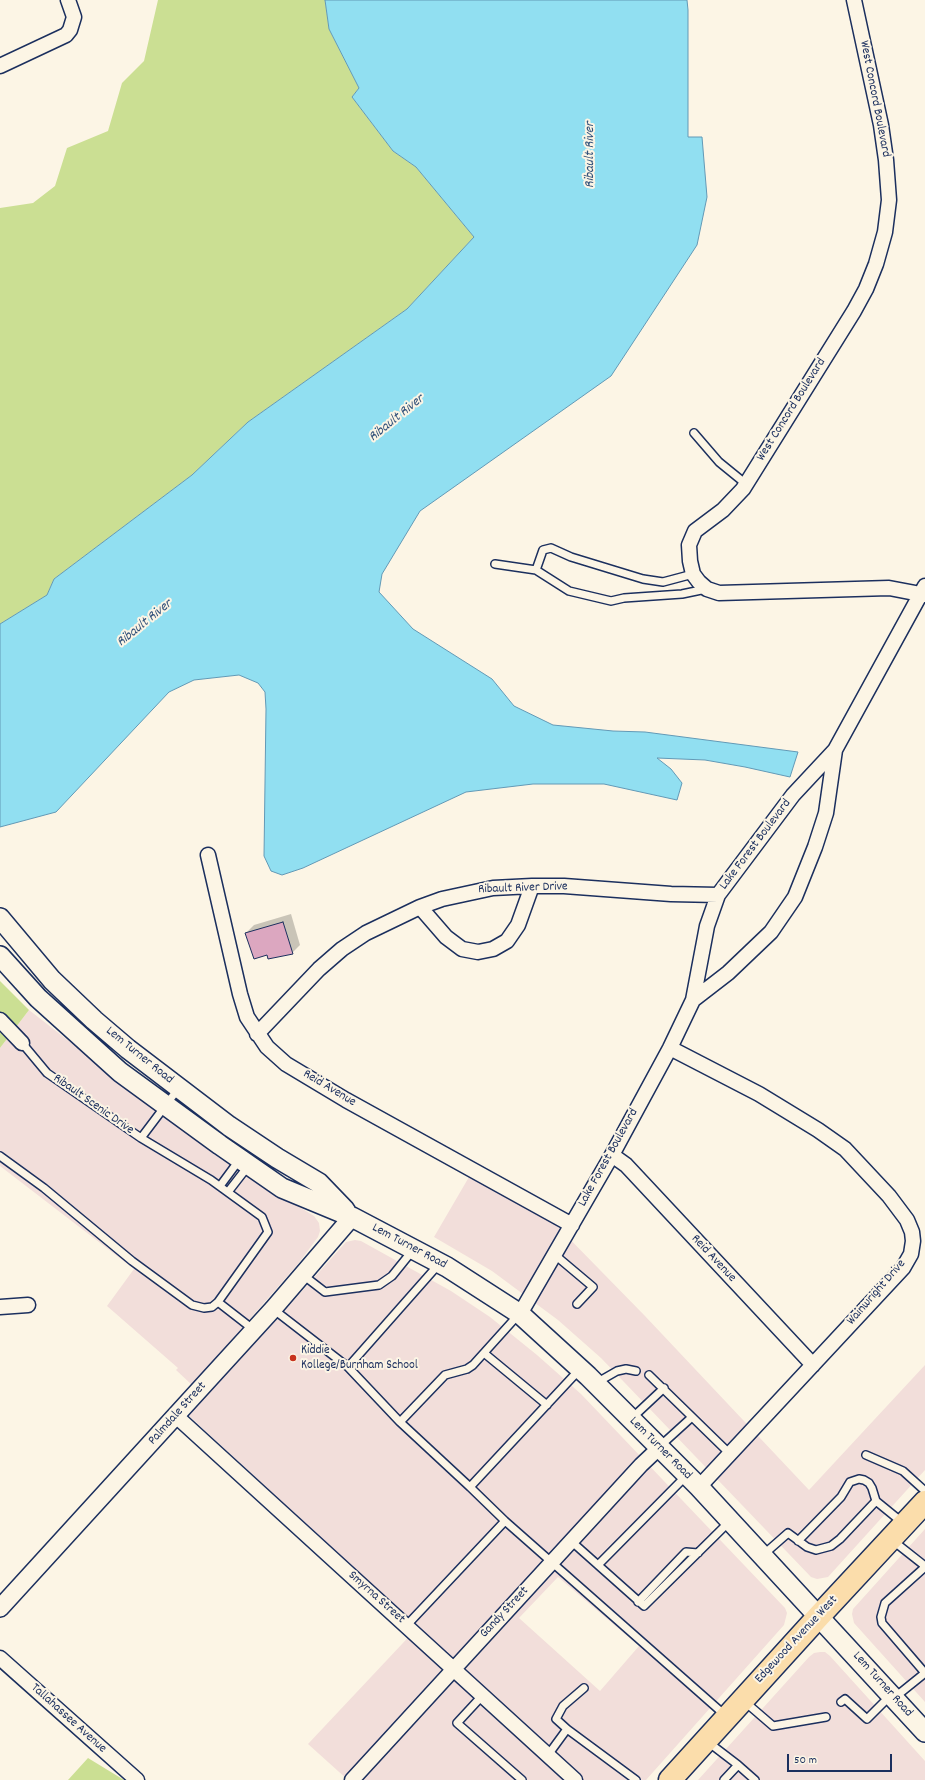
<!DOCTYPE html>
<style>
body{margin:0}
#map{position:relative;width:925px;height:1780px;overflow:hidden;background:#fcf5e5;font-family:Dekko,sans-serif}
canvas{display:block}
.scale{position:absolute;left:787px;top:1754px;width:105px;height:18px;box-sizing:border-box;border:2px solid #1b2f5e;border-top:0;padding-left:5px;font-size:12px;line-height:14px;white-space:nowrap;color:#1b2f5e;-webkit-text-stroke:3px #fcf5e5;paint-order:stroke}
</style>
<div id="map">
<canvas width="925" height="1780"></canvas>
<div class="scale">50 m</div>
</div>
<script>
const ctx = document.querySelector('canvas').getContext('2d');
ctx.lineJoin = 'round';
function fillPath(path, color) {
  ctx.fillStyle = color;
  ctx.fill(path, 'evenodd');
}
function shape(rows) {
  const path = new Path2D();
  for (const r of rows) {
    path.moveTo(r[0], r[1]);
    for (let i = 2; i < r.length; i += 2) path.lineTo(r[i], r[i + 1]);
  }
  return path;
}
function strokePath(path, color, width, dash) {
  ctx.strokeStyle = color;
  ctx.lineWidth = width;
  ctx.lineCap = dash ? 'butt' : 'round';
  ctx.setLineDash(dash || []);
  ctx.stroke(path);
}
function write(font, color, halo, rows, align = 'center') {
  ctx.font = font + ' Dekko,sans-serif';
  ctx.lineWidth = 4;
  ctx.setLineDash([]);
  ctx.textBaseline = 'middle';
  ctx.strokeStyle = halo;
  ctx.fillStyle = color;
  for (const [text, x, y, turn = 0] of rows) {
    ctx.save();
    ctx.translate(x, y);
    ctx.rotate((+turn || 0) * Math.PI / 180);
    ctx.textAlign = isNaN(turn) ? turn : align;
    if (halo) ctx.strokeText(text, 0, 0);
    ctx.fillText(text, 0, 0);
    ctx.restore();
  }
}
fillPath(shape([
 [29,1010,219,1158,314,1216,319,1223,320,1231,318,1237,298,1264,192,1385,176,1370,178,1368,107,1306,134,1269,0,1166,0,1048],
 [469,1177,555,1224,645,1316,809,1490,925,1365,925,1470,828,1577,817,1579,811,1577,601,1358,558,1320,492,1271,434,1237],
 [355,1240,361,1241,451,1291,490,1317,537,1355,581,1394,785,1608,787,1613,784,1625,646,1780,348,1780,308,1744,418,1627,187,1414,278,1318,346,1242],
 [558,1577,639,1646,600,1691,519,1618],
 [925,1529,925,1702,854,1623,852,1614,853,1609],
 [820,1652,825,1652,830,1656,925,1761,925,1780,698,1780,809,1657,814,1653]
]), '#f2deda');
fillPath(shape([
 [158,0,325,0,329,29,359,88,352,97,393,151,416,167,474,237,407,309,248,422,192,475,54,579,47,595,0,624,0,208,33,203,55,186,67,148,108,131,122,83,144,61],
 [0,981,29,1010,0,1048],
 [88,1758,124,1780,68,1780]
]), '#cbdf93');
const water = shape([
 [325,0,687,0,688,10,688,137,702,137,707,197,697,245,611,376,420,511,382,574,379,592,413,629,492,679,514,706,553,725,613,731,645,732,798,752,790,777,745,767,705,760,657,758,671,769,682,783,677,800,604,784,533,784,466,792,303,868,282,875,271,871,264,856,266,709,265,692,258,683,239,675,194,680,169,692,56,812,0,827,0,624,47,595,54,579,192,475,248,422,407,309,474,237,416,167,393,151,352,97,359,88,329,29,325,0]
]);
fillPath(water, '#91dff1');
strokePath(water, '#6299b6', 1);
fillPath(shape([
 [291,914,300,945,292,953,267,954,246,933,254,925]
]), '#0003');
const building = shape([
 [283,922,293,954,268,959,267,955,254,959,245,933,283,922]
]);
fillPath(building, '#dca7c0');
strokePath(building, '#1b2f5e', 1);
const service = shape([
 [694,433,719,462,746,484],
 [495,564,536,570,569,591,611,601,624,598,682,594,706,589],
 [536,570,543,550,551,548,571,557,643,579,663,582,693,574],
 [22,1043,47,1073,141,1138,178,1089],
 [141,1138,211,1180,262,1217,268,1232,218,1302,254,1330],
 [0,1156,44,1188,132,1261,192,1305,204,1308,212,1307,218,1302],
 [220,1186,240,1159],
 [228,1192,249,1165],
 [555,1255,593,1287,577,1304],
 [439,1264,348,1367,400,1422,470,1487],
 [303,1275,325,1292,379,1285,392,1276,413,1250],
 [273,1309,348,1367],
 [484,1353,547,1405],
 [580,1369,470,1487,505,1521,726,1716],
 [649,1375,729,1453],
 [596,1383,617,1371,626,1369,636,1371],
 [632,1418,664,1388],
 [400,1422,445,1375,467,1369,473,1365,519,1314],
 [659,1447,692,1417],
 [866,1455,903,1471,925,1491],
 [892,1540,925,1566],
 [571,1541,644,1606,729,1522],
 [798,1541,841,1497,850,1482,859,1479,864,1480,869,1483,872,1488,876,1501,903,1523],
 [763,1555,788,1533,807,1547,816,1550,831,1546,840,1539,876,1501],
 [598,1565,686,1476],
 [638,1602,686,1552,698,1553],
 [407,1625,505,1521],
 [925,1673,882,1623,881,1617,885,1603,925,1567],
 [482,1696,457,1723,522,1780],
 [894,1698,925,1673],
 [744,1701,773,1726,826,1717],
 [841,1702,845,1699,867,1719,890,1696],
 [567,1729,556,1719,563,1706,584,1688],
 [708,1742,738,1765,724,1780],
 [548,1755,567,1729,636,1780],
 [738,1765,755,1780]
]);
const minor = shape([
 [854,0,881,125,886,160,889,200,885,232,876,264,866,289,854,311,743,489,723,510,695,531,689,545,690,561,693,574,699,582,707,589,719,593,889,588,925,595],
 [0,66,66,35,70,30,74,17,68,0],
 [208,855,240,994,247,1017,267,1047,286,1064,346,1100,572,1225],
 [420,907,446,937,462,949,478,952,493,949,507,941,518,925,532,886],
 [693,1000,728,973,771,932,795,897,815,847,826,813,835,750],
 [0,1020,22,1043],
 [257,1034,319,969,342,949,366,933,420,907,442,899,493,888,532,886,564,886,671,894,718,895],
 [670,1048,759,1094,818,1130,845,1149,889,1196,907,1220,912,1232,913,1241,911,1254,903,1268,699,1487],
 [612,1155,626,1165,813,1365],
 [0,1307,28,1305],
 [520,1314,612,1155,670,1048,693,1000,707,926,718,895,793,795,835,750,925,586],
 [176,1416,575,1780],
 [0,1658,137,1780],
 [352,1780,641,1465,659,1448]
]);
const tertiary = shape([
 [0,1608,273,1309,352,1217]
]);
const secondary = shape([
 [0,918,52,980,94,1020,128,1049,229,1126,277,1158,319,1183,345,1210],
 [0,956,38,998,120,1072,220,1145,282,1188,352,1217,447,1267,520,1314,588,1376,699,1487,925,1732]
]);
const primary = shape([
 [670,1780,819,1616,925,1502]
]);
strokePath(service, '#1b2f5e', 10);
strokePath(minor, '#1b2f5e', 17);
strokePath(tertiary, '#1b2f5e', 20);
strokePath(secondary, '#1b2f5e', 22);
strokePath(primary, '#1b2f5e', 25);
strokePath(service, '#fcf5e5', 7);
strokePath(minor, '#fcf5e5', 14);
strokePath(tertiary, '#fcf5e5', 17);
strokePath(secondary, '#fcf5e5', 19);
strokePath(primary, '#fbddab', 22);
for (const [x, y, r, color] of [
 [293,1358,4,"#c8321e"]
]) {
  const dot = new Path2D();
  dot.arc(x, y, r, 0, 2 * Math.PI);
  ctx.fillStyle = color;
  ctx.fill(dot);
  strokePath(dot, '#fcf5e5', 1.5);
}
write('13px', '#1b2f5e', '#fcf5e5', [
 ["West Concord Boulevard",874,99,79],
 ["West Concord Boulevard",792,410,-58],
 ["Lake Forest Boulevard",756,845,-53],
 ["Ribault River Drive",523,889,-2],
 ["Lem Turner Road",139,1056,39],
 ["Reid Avenue",329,1089,31],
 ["Ribault Scenic Drive",93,1105,35],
 ["Lake Forest Boulevard",609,1158,-61],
 ["Lem Turner Road",409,1247,28],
 ["Reid Avenue",713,1259,47],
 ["Wainwright Drive",877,1293,-49],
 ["Palmdale Street",178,1414,-48],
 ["Lem Turner Road",660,1449,45],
 ["Smyrna Street",376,1598,42],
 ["Gandy Street",505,1613,-47],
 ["Edgewood Avenue West",797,1640,-47],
 ["Lem Turner Road",882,1685,48],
 ["Tallahassee Avenue",68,1719,42]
]);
write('13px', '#1b2f5e', '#fcf5e5', [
 ["Kiddie",301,1351],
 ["Kollege/Burnham School",301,1366]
], 'left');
write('italic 14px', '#33527b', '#fcf5e5', [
 ["Ribault River",591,155,-90],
 ["Ribault River",397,419,-39],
 ["Ribault River",145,624,-39]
]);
</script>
